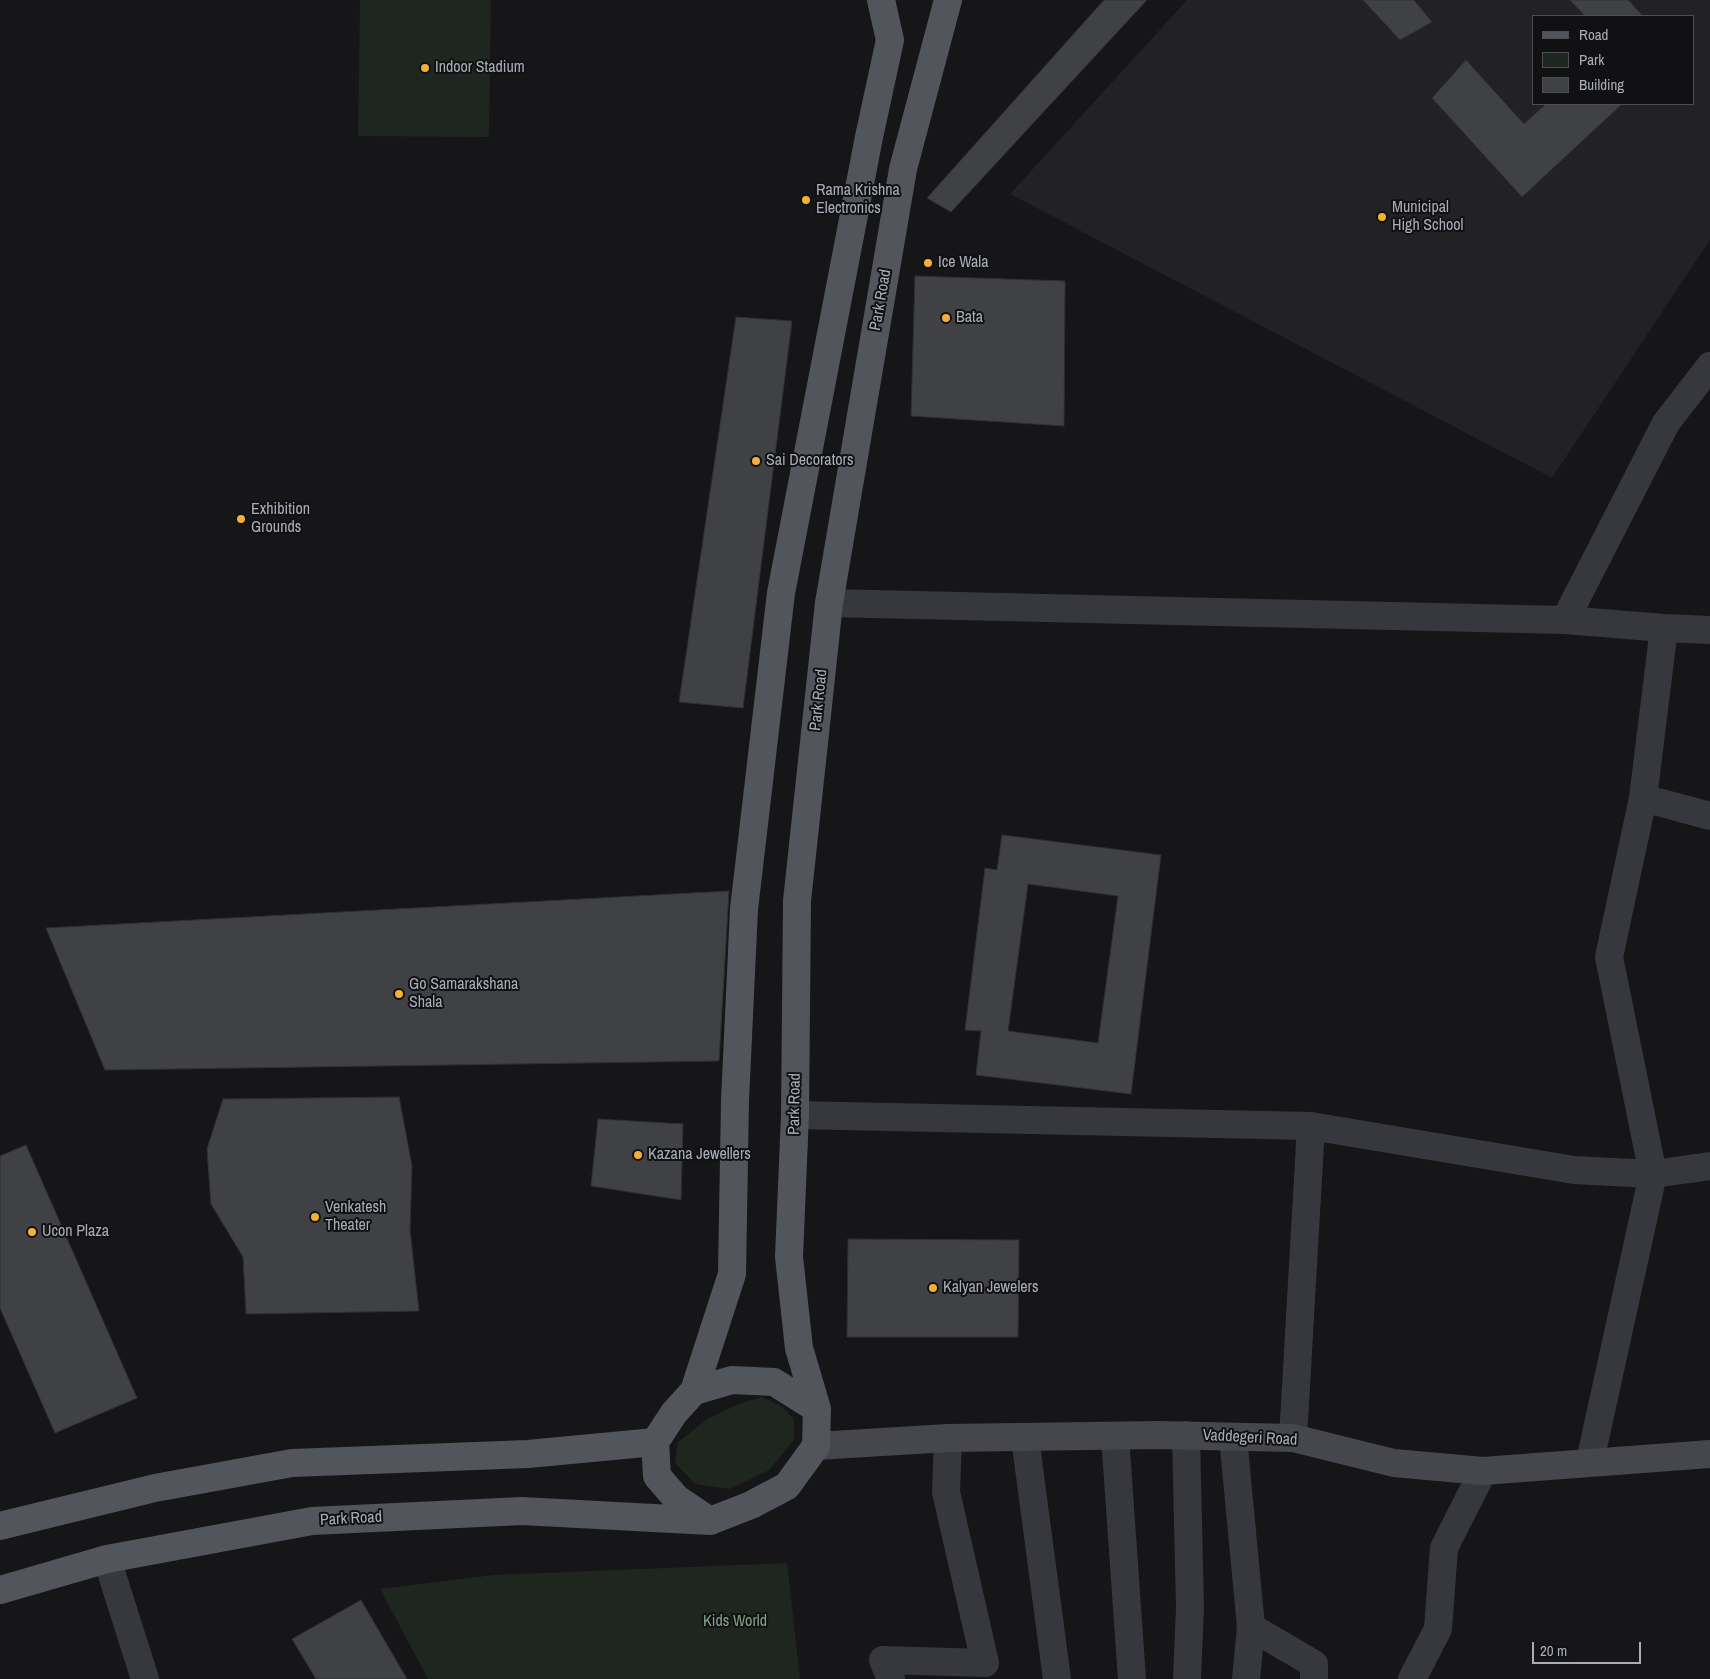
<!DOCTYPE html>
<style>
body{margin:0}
#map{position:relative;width:1710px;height:1679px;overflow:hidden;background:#161618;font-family:"Archivo Narrow",sans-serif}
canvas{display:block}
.legend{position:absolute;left:1532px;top:15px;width:162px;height:90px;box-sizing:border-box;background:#111113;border:1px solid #4d4f55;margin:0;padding:6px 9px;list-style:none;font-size:15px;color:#a8adb8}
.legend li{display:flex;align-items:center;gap:10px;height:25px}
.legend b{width:25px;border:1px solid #4d4f55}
.scale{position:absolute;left:1532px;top:1642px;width:109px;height:22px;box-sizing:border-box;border:2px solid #a8adb8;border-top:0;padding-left:6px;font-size:15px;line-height:18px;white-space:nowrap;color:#a8adb8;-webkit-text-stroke:4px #111113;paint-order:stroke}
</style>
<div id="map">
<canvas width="1710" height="1679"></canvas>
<ul class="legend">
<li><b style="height:6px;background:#53555c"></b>Road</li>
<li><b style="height:14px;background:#1e261f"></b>Park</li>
<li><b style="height:14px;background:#404145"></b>Building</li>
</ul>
<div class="scale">20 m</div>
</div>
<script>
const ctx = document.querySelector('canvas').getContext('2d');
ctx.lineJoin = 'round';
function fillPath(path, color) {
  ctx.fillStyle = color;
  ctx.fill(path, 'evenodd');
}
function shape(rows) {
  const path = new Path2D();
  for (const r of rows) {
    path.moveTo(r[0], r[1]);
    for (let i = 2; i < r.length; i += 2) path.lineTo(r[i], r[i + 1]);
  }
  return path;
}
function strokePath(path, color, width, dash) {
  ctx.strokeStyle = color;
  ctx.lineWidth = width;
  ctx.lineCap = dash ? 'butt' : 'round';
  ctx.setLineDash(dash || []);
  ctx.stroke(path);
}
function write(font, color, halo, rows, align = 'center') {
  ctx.font = font + ' "Archivo Narrow",sans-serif';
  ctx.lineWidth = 4;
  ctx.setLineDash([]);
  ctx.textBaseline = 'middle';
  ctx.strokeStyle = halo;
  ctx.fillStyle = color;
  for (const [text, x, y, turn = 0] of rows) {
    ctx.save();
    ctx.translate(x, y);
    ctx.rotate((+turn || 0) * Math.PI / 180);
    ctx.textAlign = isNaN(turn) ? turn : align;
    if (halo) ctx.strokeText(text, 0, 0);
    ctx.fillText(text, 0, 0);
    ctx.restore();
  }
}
fillPath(shape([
 [1187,0,1710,0,1710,240,1552,478,1010,194],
 [1534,16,1694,16,1694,104,1534,104]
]), '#222225');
fillPath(shape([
 [360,0,491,0,489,137,358,136],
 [762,1397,783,1407,794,1420,794,1440,769,1470,730,1489,695,1484,675,1463,678,1442,709,1418,741,1403],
 [787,1563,800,1679,428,1679,380,1589,494,1575]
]), '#1e261f');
const building = shape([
 [1104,0,1147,0,951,212,927,198,1104,0],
 [1363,0,1414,0,1432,22,1400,40,1363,0],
 [1570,0,1628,0,1643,16,1585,16,1570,0],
 [1466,60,1524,124,1546,104,1622,104,1522,197,1432,98,1466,60],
 [915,276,1065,281,1064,426,911,416,915,276],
 [736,317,792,321,743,708,679,702,736,317],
 [1002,835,1161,855,1131,1094,976,1075,981,1031,965,1030,985,868,997,870,1002,835],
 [1028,884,1118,896,1098,1043,1008,1031,1028,884],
 [729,891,719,1061,105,1070,46,928,729,891],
 [399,1097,412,1166,410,1230,419,1311,246,1314,243,1257,211,1204,207,1149,223,1099,399,1097],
 [598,1119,683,1124,681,1200,591,1186,598,1119],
 [26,1145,137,1398,55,1433,0,1308,0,1156,26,1145],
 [848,1239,1019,1240,1018,1337,847,1337,848,1239],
 [361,1600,407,1679,316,1679,292,1639,361,1600]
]);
fillPath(building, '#404145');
strokePath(building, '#303034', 1);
strokePath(shape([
 [829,603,1565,620,1666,423,1710,366],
 [1565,620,1664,628,1643,798,1609,957,1653,1174,1590,1461],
 [1664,628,1710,630],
 [1643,798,1710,816],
 [795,1115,1311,1126,1293,1438],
 [1311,1126,1574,1170,1653,1174,1710,1166],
 [1186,1435,1190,1608,1187,1679],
 [1115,1436,1132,1679],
 [1233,1437,1251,1627,1246,1679],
 [1025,1438,1057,1679],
 [107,1559,145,1679],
 [1251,1627,1314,1664,1314,1679],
 [891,1679,883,1660,985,1663,946,1492,948,1438],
 [1412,1679,1438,1629,1444,1548,1483,1471]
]), '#37383d', 28);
strokePath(shape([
 [816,1446,948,1438,1159,1435,1293,1438,1394,1463,1483,1471,1710,1454]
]), '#45474d', 28);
strokePath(shape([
 [694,1391,732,1380,774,1382,817,1409,816,1446,787,1486,751,1505,710,1521,676,1498,657,1476,655,1442,674,1413,694,1391,732,1274,735,1100,744,909,781,593,869,137,890,40,881,0],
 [817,1409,799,1348,789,1257,795,1115,797,901,829,603,903,169,948,0],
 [0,1526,155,1488,292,1463,528,1454,655,1442],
 [0,1590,107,1559,312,1521,522,1511,710,1521]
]), '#53555c', 28);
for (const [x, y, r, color] of [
 [425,68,5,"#f2b134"],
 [806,200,5,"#f2b134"],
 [1382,217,5,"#f2b134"],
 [928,263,5,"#f2b134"],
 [946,318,5,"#f2b134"],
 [756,461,5,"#f2b134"],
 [241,519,5,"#f2b134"],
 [399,994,5,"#f2b134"],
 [638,1155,5,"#f2b134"],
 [315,1217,5,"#f2b134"],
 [32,1232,5,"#f2b134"],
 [933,1288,5,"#f2b134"]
]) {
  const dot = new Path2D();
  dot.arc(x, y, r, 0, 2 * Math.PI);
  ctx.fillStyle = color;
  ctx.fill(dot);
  strokePath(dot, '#111113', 2);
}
write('16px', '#a8adb8', '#111113', [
 ["Indoor Stadium",435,68],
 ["Rama Krishna",816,191],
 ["Electronics",816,209],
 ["Municipal",1392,208],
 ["High School",1392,226],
 ["Ice Wala",938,263],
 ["Bata",956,318],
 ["Sai Decorators",766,461],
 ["Exhibition",251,510],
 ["Grounds",251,528],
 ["Go Samarakshana",409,985],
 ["Shala",409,1003],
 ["Kazana Jewellers",648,1155],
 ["Venkatesh",325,1208],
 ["Theater",325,1226],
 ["Ucon Plaza",42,1232],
 ["Kalyan Jewelers",943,1288]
], 'left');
write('16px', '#a8adb8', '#111113', [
 ["Park Road",881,300,-80],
 ["Park Road",819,700,-84],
 ["Park Road",795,1104,-89],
 ["Vaddegeri Road",1250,1438,3],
 ["Park Road",351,1519,-3]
]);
write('16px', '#7fa381', '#111113', [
 ["Kids World",735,1622]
]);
</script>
